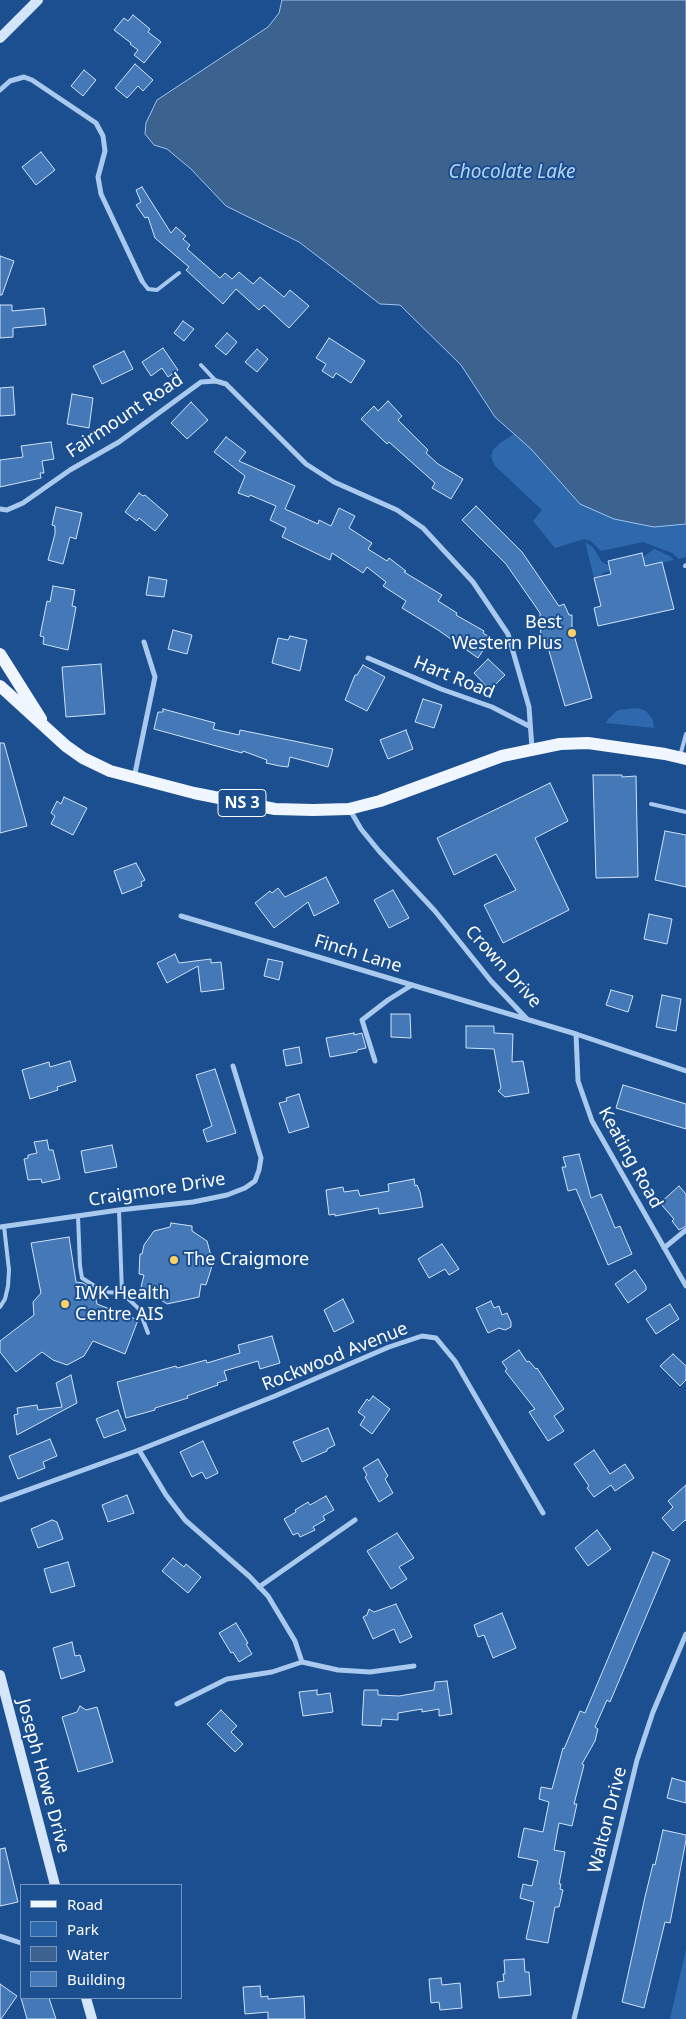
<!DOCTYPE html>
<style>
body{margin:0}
#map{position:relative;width:686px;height:2019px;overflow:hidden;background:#1b4f8f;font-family:"Noto Sans",sans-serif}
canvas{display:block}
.legend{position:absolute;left:20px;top:1884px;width:162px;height:115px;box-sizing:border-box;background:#1b4f8f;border:1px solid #7695bc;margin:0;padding:6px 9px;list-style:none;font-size:15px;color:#fff}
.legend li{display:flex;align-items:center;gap:10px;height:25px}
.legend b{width:25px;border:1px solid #7695bc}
</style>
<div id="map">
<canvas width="686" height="2019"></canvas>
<ul class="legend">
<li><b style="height:6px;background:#f0f6ff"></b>Road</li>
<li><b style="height:14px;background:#2e69ad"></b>Park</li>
<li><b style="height:14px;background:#3c6290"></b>Water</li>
<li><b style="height:14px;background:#4478b7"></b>Building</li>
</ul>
</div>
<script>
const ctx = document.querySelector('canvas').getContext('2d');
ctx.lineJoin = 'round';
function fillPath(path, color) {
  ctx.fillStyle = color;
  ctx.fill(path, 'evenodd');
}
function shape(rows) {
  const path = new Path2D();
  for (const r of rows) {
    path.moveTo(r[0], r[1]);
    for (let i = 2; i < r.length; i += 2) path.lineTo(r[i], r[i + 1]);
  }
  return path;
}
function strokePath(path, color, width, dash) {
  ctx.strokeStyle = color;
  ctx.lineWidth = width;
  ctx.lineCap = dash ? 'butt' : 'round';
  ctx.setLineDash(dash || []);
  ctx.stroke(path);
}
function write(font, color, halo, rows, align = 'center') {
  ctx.font = font + ' "Noto Sans",sans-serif';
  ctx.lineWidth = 4;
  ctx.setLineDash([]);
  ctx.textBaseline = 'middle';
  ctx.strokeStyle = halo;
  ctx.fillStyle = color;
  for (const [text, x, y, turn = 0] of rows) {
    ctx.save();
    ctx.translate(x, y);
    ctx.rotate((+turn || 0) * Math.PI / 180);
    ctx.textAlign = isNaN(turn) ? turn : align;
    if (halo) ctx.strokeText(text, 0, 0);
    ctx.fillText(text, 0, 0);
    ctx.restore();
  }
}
fillPath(shape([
 [514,434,614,519,654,527,686,524,686,557,679,559,672,553,643,542,601,551,591,541,584,539,555,548,533,521,542,510,495,466,491,456,493,450,500,443],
 [585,542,593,547,602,562,608,565,610,571,602,573,602,576,594,578],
 [654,549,670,556,674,560,645,566,643,557],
 [638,708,646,711,653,720,654,728,606,723,608,719,618,710],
 [686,1949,686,2019,670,2019]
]), '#2e69ad');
const water = shape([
 [282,0,686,0,686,524,654,527,614,519,580,504,531,449,495,417,461,365,400,305,380,304,299,242,226,206,191,169,167,149,154,145,145,134,146,123,157,100,268,27,279,13,282,0]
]);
fillPath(water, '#3c6290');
strokePath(water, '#9cc4f0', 1);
const building = shape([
 [133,15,150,29,148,32,161,42,144,63,134,55,138,50,130,44,131,43,114,30,124,18,128,21,133,15],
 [135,64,153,80,143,91,138,86,127,98,115,88,135,64],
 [84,70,96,80,83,96,71,86,84,70],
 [41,152,55,170,36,185,22,167,41,152],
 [142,187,171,233,176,227,186,236,183,239,190,245,187,249,220,278,225,273,232,279,239,272,253,284,260,277,284,297,290,290,309,306,289,328,264,305,259,310,236,289,223,304,186,270,189,267,155,238,148,217,145,218,136,205,141,202,136,190,142,187],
 [0,256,14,261,2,295,0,295,0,256],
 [0,305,12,305,12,311,44,308,46,325,13,328,13,337,0,338,0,305],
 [183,321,194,329,184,341,174,333,183,321],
 [227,333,237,342,226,355,215,346,227,333],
 [329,338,365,361,351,383,336,373,333,378,322,371,326,364,316,358,329,338],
 [163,348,178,370,168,377,162,368,151,376,142,362,163,348],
 [257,349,268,359,257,372,245,362,257,349],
 [124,351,133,369,102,384,93,366,124,351],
 [13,387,15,415,0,416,0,388,13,387],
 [72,394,93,398,89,428,67,424,72,394],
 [388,401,402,416,398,420,428,450,426,453,438,464,463,479,451,499,432,488,435,483,389,442,387,444,361,419,374,406,378,411,388,401],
 [191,402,208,420,187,439,171,423,191,402],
 [226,437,246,452,239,461,295,486,285,509,318,524,319,520,331,526,339,508,355,516,349,528,372,543,368,549,387,561,389,558,406,571,404,572,442,595,438,601,457,613,456,615,484,631,483,633,491,638,478,658,438,630,402,608,406,601,383,586,386,582,367,567,363,573,332,553,330,560,282,537,286,528,270,520,276,506,250,495,249,497,238,493,245,476,214,452,226,437],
 [51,442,54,459,42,461,44,473,40,473,41,478,0,487,0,460,23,457,21,446,51,442],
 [139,493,143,496,145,495,168,515,155,531,139,518,137,521,125,512,139,493],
 [476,506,522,552,559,606,564,604,569,615,572,615,572,628,592,698,565,706,547,644,541,644,540,613,506,564,462,520,476,506],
 [56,507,82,513,76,539,70,537,63,564,48,560,55,534,55,526,52,525,56,507],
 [642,553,645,566,662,562,674,609,598,626,594,608,601,606,594,578,611,574,608,561,642,553],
 [149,577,167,580,164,597,146,595,149,577],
 [53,586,75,590,72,606,76,607,68,650,43,644,44,637,40,636,47,601,50,602,53,586],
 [173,630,192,635,187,654,168,649,173,630],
 [290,636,307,640,300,671,272,663,278,638,288,640,290,636],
 [488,659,505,675,490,690,474,673,488,659],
 [101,664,105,714,66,717,62,667,101,664],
 [363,665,385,677,367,711,345,700,355,675,357,675,363,665],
 [423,699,442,705,434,728,415,722,423,699],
 [163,709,215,723,213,729,239,735,240,730,333,749,328,767,290,757,288,767,280,766,266,763,267,760,243,751,242,753,154,729,158,712,163,712,163,709],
 [406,730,413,749,388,759,380,740,406,730],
 [0,743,4,743,27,826,0,833,0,743],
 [593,775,622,775,622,777,636,776,638,877,596,878,593,775],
 [550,783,568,821,535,838,569,910,503,943,484,905,516,890,496,854,454,875,437,838,550,783],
 [64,797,87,808,73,835,51,824,55,816,51,813,57,801,61,804,64,797],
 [665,831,686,835,686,887,655,880,665,831],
 [136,863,145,880,141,882,142,886,122,894,114,871,136,863],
 [326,877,339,903,314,916,308,902,274,928,255,903,270,891,272,893,278,888,285,897,326,877],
 [393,890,409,918,389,928,374,900,393,890],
 [649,914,672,919,667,944,644,939,649,914],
 [175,954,179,963,211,959,211,963,221,962,224,989,201,992,198,966,167,983,157,963,175,954],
 [268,959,283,962,279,980,264,976,268,959],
 [611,990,633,996,628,1012,606,1005,611,990],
 [662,995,681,999,676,1031,656,1027,662,995],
 [391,1014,410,1014,411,1038,391,1037,391,1014],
 [466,1026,494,1026,494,1033,513,1034,512,1062,523,1061,529,1093,505,1097,498,1091,501,1088,494,1049,466,1048,466,1026],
 [354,1033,354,1035,362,1033,366,1048,357,1050,357,1052,330,1057,326,1038,354,1033],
 [299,1047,302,1063,286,1066,283,1050,299,1047],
 [70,1061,76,1081,57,1087,58,1090,30,1099,22,1070,49,1062,50,1067,70,1061],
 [215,1069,236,1133,207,1142,203,1130,212,1126,196,1075,215,1069],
 [623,1085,686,1104,686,1129,616,1108,623,1085],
 [299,1094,309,1127,289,1133,279,1103,287,1101,286,1098,299,1094],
 [47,1140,49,1150,53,1150,60,1179,42,1183,41,1179,28,1180,24,1159,28,1158,28,1155,37,1153,34,1142,47,1140],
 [112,1145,117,1167,85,1173,81,1151,112,1145],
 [579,1154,591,1198,601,1194,615,1228,620,1226,632,1254,608,1265,576,1189,568,1191,562,1167,566,1167,563,1157,579,1154],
 [414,1179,415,1186,417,1185,420,1192,423,1207,379,1214,378,1208,335,1216,335,1214,329,1215,326,1190,343,1187,344,1192,358,1190,360,1196,389,1191,388,1184,414,1179],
 [679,1186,686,1194,686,1226,679,1230,672,1221,674,1219,660,1203,679,1186],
 [171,1223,192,1226,192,1231,207,1241,211,1256,209,1265,212,1266,206,1285,201,1284,199,1297,167,1304,141,1287,144,1275,139,1274,140,1254,142,1254,144,1245,154,1231,170,1227,171,1223],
 [69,1237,76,1282,83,1283,91,1288,95,1295,97,1304,138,1320,125,1354,93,1341,84,1356,67,1365,53,1360,42,1352,16,1372,0,1352,0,1341,34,1315,33,1302,41,1293,31,1243,69,1237],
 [442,1244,459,1269,449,1275,445,1269,429,1278,418,1259,442,1244],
 [635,1270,646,1286,646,1290,628,1303,615,1284,635,1270],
 [343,1299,354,1322,334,1332,324,1310,343,1299],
 [491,1301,494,1308,499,1306,502,1315,507,1313,511,1322,511,1327,505,1330,499,1328,488,1333,476,1308,491,1301],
 [670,1304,679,1319,656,1334,646,1319,670,1304],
 [272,1336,280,1363,260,1369,258,1361,224,1371,227,1380,217,1383,218,1385,187,1396,188,1398,155,1408,155,1410,126,1418,117,1382,176,1366,177,1368,206,1360,207,1363,240,1353,238,1345,272,1336],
 [519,1350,527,1362,529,1361,536,1369,537,1368,564,1409,554,1416,564,1431,548,1441,529,1412,535,1409,505,1371,507,1369,502,1362,519,1350],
 [673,1354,686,1366,686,1380,680,1386,660,1366,673,1354],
 [71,1375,77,1403,17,1435,14,1415,18,1414,17,1408,37,1405,38,1410,62,1407,56,1383,71,1375],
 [373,1396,390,1409,372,1434,360,1425,365,1417,358,1412,367,1399,369,1401,373,1396],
 [118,1410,126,1430,104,1438,96,1419,118,1410],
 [328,1428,335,1445,327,1449,327,1451,302,1462,293,1442,328,1428],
 [50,1439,57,1456,43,1462,45,1468,18,1479,9,1456,50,1439],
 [203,1441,218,1473,206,1479,202,1472,192,1477,180,1452,203,1441],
 [594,1450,610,1474,625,1464,634,1478,615,1491,611,1485,594,1497,587,1488,589,1486,574,1464,594,1450],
 [378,1459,388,1476,385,1479,393,1493,379,1502,365,1477,367,1475,363,1468,378,1459],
 [686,1485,686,1521,685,1520,673,1531,662,1518,673,1507,668,1501,686,1485],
 [127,1495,134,1513,108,1522,102,1505,127,1495],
 [326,1496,334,1510,323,1516,325,1520,313,1527,315,1530,300,1537,298,1533,293,1535,284,1519,296,1512,295,1510,308,1502,310,1505,326,1496],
 [52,1520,57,1522,63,1539,38,1548,31,1529,52,1520],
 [597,1530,611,1549,588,1566,575,1548,597,1530],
 [397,1533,414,1558,399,1567,407,1579,391,1589,367,1551,397,1533],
 [653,1552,670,1560,610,1702,607,1700,595,1727,598,1729,595,1741,582,1764,584,1765,574,1804,577,1804,572,1826,559,1823,554,1850,565,1852,559,1884,561,1884,560,1889,563,1890,559,1907,555,1907,548,1943,526,1939,534,1902,520,1898,523,1884,532,1886,538,1861,518,1857,524,1828,543,1832,549,1802,539,1799,541,1787,552,1789,563,1748,564,1749,580,1711,585,1713,653,1552],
 [173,1558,184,1567,186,1564,201,1577,188,1593,162,1571,173,1558],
 [68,1562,75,1586,51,1593,44,1569,68,1562],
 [396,1604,412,1637,400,1643,394,1629,373,1639,363,1617,367,1615,369,1609,374,1612,396,1604],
 [502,1613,516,1648,493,1658,484,1635,478,1637,474,1625,502,1613],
 [236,1623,248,1643,246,1644,252,1654,239,1662,233,1652,231,1653,219,1633,236,1623],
 [72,1642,75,1656,80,1655,85,1671,61,1679,53,1648,72,1642],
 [447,1681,452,1714,439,1716,439,1709,422,1712,422,1709,398,1713,398,1720,382,1719,381,1726,362,1725,364,1690,378,1690,378,1695,399,1696,434,1690,435,1682,447,1681],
 [317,1690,317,1695,330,1693,333,1712,303,1716,299,1692,317,1690],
 [80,1706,86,1710,97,1707,113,1762,78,1772,62,1717,77,1712,80,1706],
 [221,1710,237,1726,231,1732,243,1744,235,1752,207,1724,221,1710],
 [672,1778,686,1782,686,1803,667,1798,672,1778],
 [663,1830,686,1835,686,1840,670,1923,665,1922,644,2008,622,2002,645,1897,653,1864,655,1865,663,1830],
 [5,1848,18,1902,0,1906,0,1849,5,1848],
 [524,1959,525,1972,529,1972,531,1995,499,1998,497,1982,504,1981,503,1974,505,1974,504,1960,524,1959],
 [441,1978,442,1985,460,1983,462,2008,440,2010,439,2002,431,2003,429,1979,441,1978],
 [0,1984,17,1996,1,2019,0,2019,0,1984],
 [260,1986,261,1997,268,1996,268,1999,304,1996,305,2019,268,2019,268,2012,245,2014,243,1987,260,1986],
 [21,1998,49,1998,56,2019,27,2019,21,1998]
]);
fillPath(building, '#4478b7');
strokePath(building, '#cfe3fa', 1);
strokePath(shape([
 [142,281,148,289,157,290,179,273],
 [201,365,216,381],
 [685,566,686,565],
 [680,756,686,734],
 [651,804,686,812],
 [78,1216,80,1266,82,1278,104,1292,122,1293,119,1210],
 [122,1293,139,1309,148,1333],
 [0,1307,5,1299,8,1286,9,1270,4,1226]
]), '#a9c9ee', 4);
strokePath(shape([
 [0,90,10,81,24,77,32,80,96,123,103,136,105,151,98,177,101,194,142,281],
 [0,509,7,510,23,503,70,470,119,442,201,382,216,381,226,384,306,464,334,482,397,510,423,528,473,582,508,634,529,707,532,748],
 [368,658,441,689,492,707,529,726],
 [134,778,155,677,144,642],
 [350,810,361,829,379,851,435,911,491,981,527,1019],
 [181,916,576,1034,686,1071],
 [576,1034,578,1081,592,1121,686,1286],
 [375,1061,362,1020,388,1000,412,985],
 [0,1227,119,1210,193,1202,227,1195,245,1188,255,1181,259,1170,261,1158,233,1066],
 [664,1248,686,1230],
 [139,1450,166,1495,185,1520,249,1576,268,1596,295,1641,302,1662],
 [0,1500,139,1450,275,1396,389,1347,422,1336,436,1338,455,1361,543,1513],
 [259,1587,355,1520],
 [177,1704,227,1679,272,1672,302,1662,338,1670,370,1672,414,1666],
 [0,1936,21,1943],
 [574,2019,637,1760,653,1712,686,1634]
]), '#a9c9ee', 5);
strokePath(shape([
 [0,38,38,0],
 [0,1675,55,1885],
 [86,1998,92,2019]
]), '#d6e6fa', 10);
strokePath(shape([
 [0,654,41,719],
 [0,686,66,746,83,758,110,771,194,793,275,809,313,810,349,809,380,801,502,756,560,744,588,743,665,754,686,759]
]), '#f0f6ff', 12);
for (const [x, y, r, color] of [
 [572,633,5,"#ffd166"],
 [174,1260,5,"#ffd166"],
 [65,1304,5,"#ffd166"]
]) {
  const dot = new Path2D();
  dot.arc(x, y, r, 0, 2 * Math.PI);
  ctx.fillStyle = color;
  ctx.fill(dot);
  strokePath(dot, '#1b4f8f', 2);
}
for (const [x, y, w] of [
 [242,803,48]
]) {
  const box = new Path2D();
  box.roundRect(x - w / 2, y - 13.5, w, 27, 4);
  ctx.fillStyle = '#1b4f8f';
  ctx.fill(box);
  strokePath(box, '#fff', 1);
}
write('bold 16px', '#fff', null, [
 ["NS 3",242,803]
]);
write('18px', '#fff', '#1b4f8f', [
 ["Fairmount Road",125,416,-34],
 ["Hart Road",454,678,22],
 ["Finch Lane",358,954,17],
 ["Crown Drive",503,967,48],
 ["Keating Road",630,1158,61],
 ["Craigmore Drive",157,1190,-9],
 ["Rockwood Avenue",335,1357,-22],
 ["Joseph Howe Drive",43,1776,75],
 ["Walton Drive",608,1820,-76]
]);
write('18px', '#fff', '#1b4f8f', [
 ["Best",562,623,"right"],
 ["Western Plus",562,644,"right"],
 ["The Craigmore",184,1260],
 ["IWK Health",75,1294],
 ["Centre AIS",75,1315]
], 'left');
write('italic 19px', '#b5d3f5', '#1b4f8f', [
 ["Chocolate Lake",512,173]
]);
</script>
